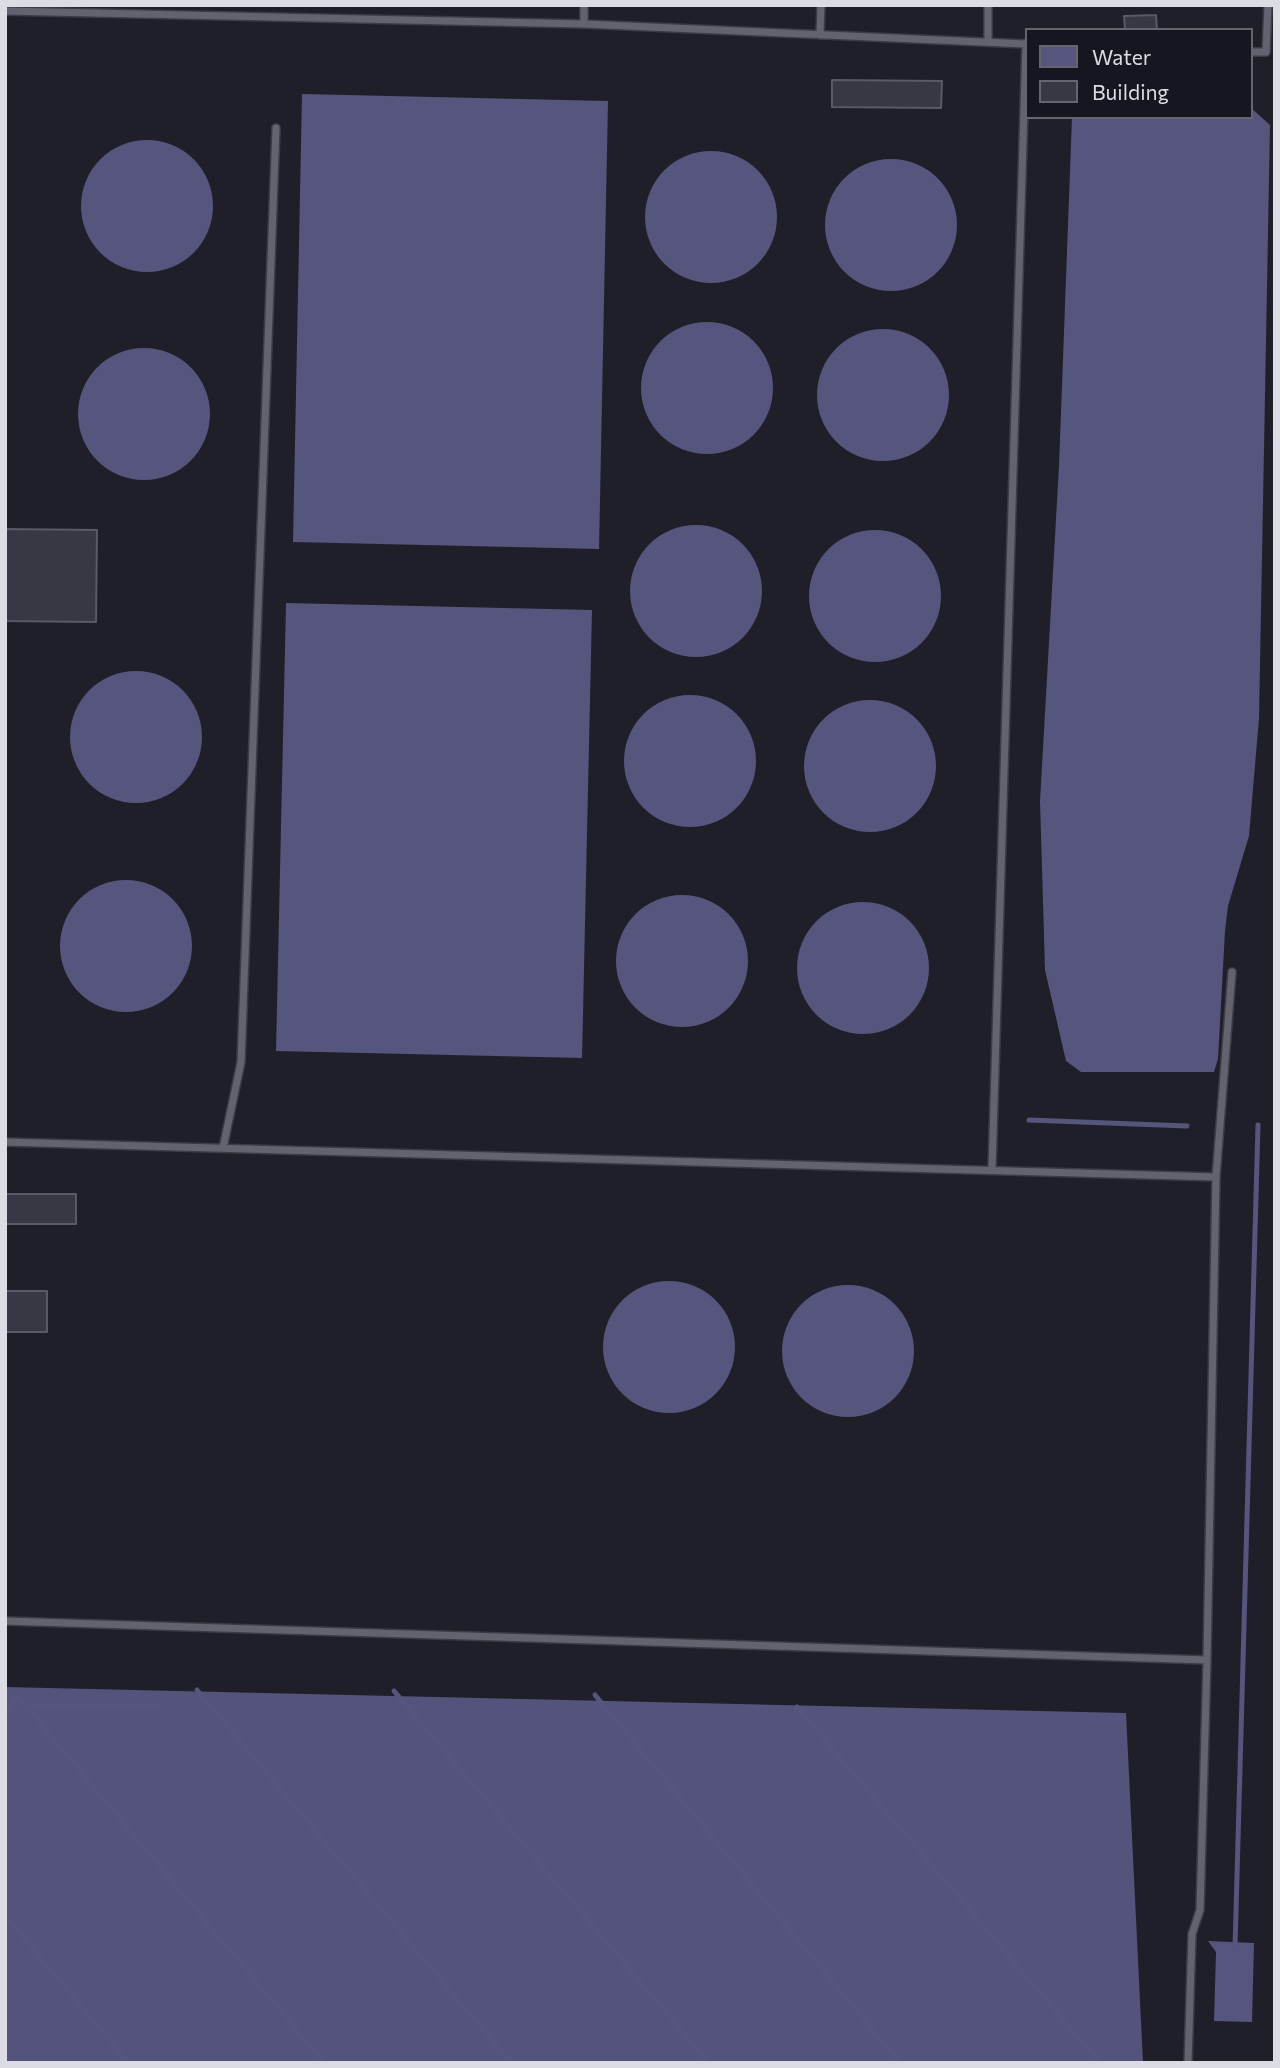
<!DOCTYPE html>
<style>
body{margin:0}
#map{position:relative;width:1280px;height:2068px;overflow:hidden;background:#1f1f2a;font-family:Commissioner,sans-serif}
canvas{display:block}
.frame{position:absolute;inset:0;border:7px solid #dcdce4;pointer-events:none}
.legend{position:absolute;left:1025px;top:28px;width:228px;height:91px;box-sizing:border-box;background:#161620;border:2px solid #65656e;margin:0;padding:9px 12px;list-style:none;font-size:21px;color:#dcdce4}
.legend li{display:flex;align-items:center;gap:14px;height:35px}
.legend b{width:35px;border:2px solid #65656e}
</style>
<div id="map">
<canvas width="1280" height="2068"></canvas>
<div class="frame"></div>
<ul class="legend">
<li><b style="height:19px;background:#56557d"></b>Water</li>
<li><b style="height:19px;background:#373843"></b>Building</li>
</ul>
</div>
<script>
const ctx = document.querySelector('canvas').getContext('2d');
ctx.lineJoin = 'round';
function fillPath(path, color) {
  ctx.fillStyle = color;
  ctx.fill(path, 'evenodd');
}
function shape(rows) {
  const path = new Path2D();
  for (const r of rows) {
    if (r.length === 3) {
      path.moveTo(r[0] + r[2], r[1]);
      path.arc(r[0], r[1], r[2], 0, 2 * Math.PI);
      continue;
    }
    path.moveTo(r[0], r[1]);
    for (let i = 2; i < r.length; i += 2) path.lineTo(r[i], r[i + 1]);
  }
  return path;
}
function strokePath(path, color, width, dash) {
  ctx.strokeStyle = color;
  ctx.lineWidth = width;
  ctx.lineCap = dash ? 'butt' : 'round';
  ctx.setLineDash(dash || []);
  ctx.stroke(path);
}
fillPath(shape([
 [5,1687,1126,1713,1143,2063,5,2063]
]), '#54537b');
fillPath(shape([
 [302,94,608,101,599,549,293,542],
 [1250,107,1270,125,1259,718,1249,836,1228,906,1225,931,1218,1059,1214,1072,1081,1072,1066,1061,1045,970,1040,801,1059,466,1072,117,1250,117],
 [147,206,66],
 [711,217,66],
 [891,225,66],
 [707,388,66],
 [883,395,66],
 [144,414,66],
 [696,591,66],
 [875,596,66],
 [286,603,592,610,582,1058,276,1051],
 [136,737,66],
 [690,761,66],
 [870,766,66],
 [126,946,66],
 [682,961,66],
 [863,968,66],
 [669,1347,66],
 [848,1351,66],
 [1208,1941,1254,1943,1252,2022,1214,2021,1216,1952]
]), '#56557d');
strokePath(shape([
 [1029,1120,1187,1126],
 [197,1690,511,2063],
 [394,1691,709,2063],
 [595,1695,900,2063],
 [26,1706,162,1705],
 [797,1707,1100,2063],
 [5,1719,16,1694,324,2063],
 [5,1916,129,2063],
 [1235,1947,1258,1125]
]), '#56557d', 5);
const building = shape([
 [1156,15,1157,30,1125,30,1124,16,1156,15],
 [832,80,942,81,941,108,832,107,832,80],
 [5,529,97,530,96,622,5,621,5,529],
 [5,1194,76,1194,76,1224,5,1224,5,1194],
 [5,1291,47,1291,47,1332,5,1332,5,1291]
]);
fillPath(building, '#373843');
strokePath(building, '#5a5a67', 2);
const lane = shape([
 [5,11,584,24,1026,44],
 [584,24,584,5],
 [820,35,821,5],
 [988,40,988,5],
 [1250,52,1266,52,1268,5],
 [5,1142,1216,1177],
 [223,1148,241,1062,276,128],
 [992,1169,1026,43],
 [5,1621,1207,1660],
 [1188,2063,1192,1934,1200,1910,1207,1660,1216,1177,1232,972]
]);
strokePath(lane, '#3c3c44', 10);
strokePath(lane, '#636370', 7);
</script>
